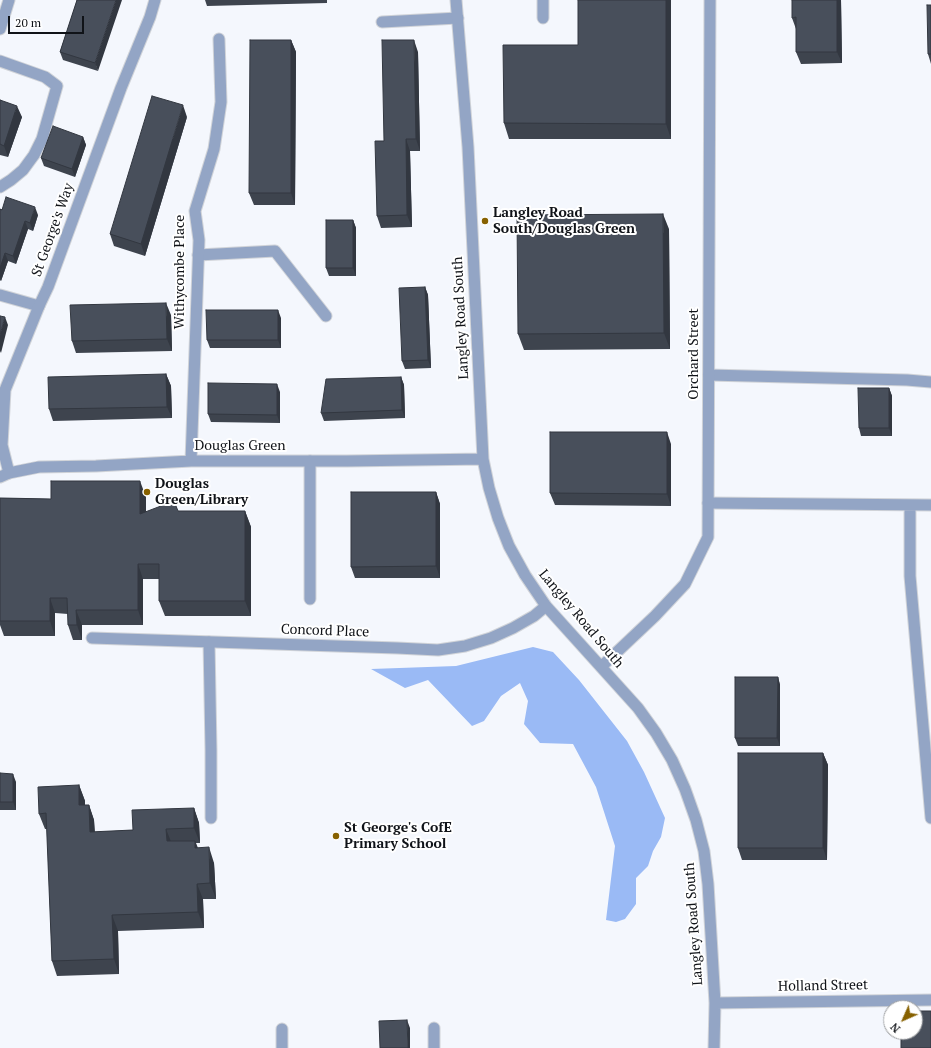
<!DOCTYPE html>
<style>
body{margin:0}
#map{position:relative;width:931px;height:1048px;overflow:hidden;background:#f4f7fd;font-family:"PT Serif",serif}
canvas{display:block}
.north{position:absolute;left:883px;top:1000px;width:40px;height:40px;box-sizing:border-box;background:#fff;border:1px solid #9fa1a3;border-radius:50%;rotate:225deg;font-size:11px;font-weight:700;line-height:16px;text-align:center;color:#101318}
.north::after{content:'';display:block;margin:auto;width:14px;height:18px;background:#876100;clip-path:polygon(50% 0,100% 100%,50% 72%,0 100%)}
.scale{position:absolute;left:8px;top:16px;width:76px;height:18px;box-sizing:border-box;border:2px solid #101318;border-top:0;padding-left:5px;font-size:12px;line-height:14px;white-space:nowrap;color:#101318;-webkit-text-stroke:3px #fff;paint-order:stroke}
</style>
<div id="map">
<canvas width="931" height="1048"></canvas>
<div class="north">N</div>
<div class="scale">20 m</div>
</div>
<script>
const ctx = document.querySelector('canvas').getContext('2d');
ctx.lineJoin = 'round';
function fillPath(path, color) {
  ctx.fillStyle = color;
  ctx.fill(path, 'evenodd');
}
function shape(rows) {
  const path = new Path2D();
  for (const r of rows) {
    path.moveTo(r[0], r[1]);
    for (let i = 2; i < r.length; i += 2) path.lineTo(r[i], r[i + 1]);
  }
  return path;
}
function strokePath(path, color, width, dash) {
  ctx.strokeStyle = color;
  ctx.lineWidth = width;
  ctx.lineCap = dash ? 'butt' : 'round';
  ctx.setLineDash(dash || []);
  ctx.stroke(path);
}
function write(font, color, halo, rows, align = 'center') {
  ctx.font = font + ' "PT Serif",serif';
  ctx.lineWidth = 4;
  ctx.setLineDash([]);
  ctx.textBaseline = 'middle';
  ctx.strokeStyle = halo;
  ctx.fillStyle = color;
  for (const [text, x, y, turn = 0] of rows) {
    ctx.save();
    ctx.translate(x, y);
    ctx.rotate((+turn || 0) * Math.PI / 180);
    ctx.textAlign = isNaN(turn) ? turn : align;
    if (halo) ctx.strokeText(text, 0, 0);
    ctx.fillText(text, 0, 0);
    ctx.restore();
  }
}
fillPath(shape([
 [533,647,553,652,579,680,627,741,644,772,665,818,661,837,653,851,648,866,636,878,636,904,625,919,616,922,606,920,615,846,596,787,573,744,540,743,524,724,528,701,520,683,501,696,484,721,472,726,428,680,405,688,371,669,456,666]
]), '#9abaf5');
const service = shape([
 [543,0,543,18],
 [382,22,458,18],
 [198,255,275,251,326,316],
 [0,295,39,306],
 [709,375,907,380,931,382],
 [708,503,931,505],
 [910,505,910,576,931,818],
 [310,599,310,461],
 [209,642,211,750,211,818]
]);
const pedestrian = shape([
 [9,473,2,445,5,390,39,306,48,287,121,88,150,17,155,0]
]);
const minor = shape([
 [456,0,468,147,483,459,489,488,498,518,509,546,525,575,546,606,638,708,656,733,672,760,685,789,696,820,704,851,708,884,715,1003,714,1048],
 [0,29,9,0],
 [0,61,45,77,57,86,42,139,34,155,23,170,11,180,0,187],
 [191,461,199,240,195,211,214,149,221,102,219,39],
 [0,477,9,473,39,467,96,466,191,461,347,461,483,459],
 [92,638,397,648,438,650,465,646,491,638,513,628,534,616,546,606],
 [601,667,655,616,685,584,708,537,710,0],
 [715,1003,931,1000],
 [434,1028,434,1048],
 [282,1029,282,1048]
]);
strokePath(service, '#d0d3d8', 13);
strokePath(pedestrian, '#d0d3d8', 13);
strokePath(minor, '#d0d3d8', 13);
strokePath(service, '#93a5c5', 11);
strokePath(pedestrian, '#93a5c5', 11);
strokePath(minor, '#93a5c5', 11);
fillPath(shape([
 [77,0,98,71,63,60,60,52],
 [205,0,327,0,327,3,207,6],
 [671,0,671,139,509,139,504,123,578,45],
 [841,0,842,63,801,64,796,52,796,29,792,18],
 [931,5,931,64,928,54],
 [291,40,296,52,295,205,254,205,249,193],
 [418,52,420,151,410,151,412,227,381,228,377,216,384,141],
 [0,100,22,117,8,157,0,155],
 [187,117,145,256,114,246,110,234],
 [83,137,86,145,75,177,44,166,41,158],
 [0,209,38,215,33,231,28,229,16,264,8,261,1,281,0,280],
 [353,220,356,228,356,276,329,276,326,268],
 [669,229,670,349,524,350,518,334],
 [425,287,428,295,431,368,405,369,402,361],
 [171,315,172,351,76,353,72,341],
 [281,318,281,348,210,348,207,340],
 [166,374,171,386,172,418,53,421,49,409],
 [401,377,404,385,405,418,324,421,321,413],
 [889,388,892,396,892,436,861,436,859,428],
 [280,392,280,423,211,422,208,414],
 [671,444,671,506,555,505,550,493],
 [436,492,440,504,440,578,355,578,351,567],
 [146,497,146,512,245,511,251,527,251,616,165,616,159,601,159,579,143,579,143,625,82,625,82,640,73,640,68,625,68,614,55,613,55,636,4,636,0,625,0,498,51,499],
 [778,677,780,685,780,746,738,746,735,738],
 [823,753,828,765,827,860,742,860,738,848],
 [0,773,16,782,16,810,0,810],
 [79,785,85,801,85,805,89,805,94,820,95,832,133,830,194,808,199,823,200,843,196,843,198,848,214,863,216,899,203,899,204,928,118,931,119,974,57,976,52,961,47,829,45,829,39,814]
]), '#3e444e');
fillPath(shape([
 [116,0,122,0,98,71,95,63],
 [666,0,671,0,671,139,666,124],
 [837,0,841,0,842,63,837,52],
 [291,40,296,52,295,205,291,193],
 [414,40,418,52,420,151,416,139],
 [183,105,187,117,145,256,141,244],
 [17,106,22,117,8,157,4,146],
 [83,137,86,145,75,177,72,169],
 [406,139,410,151,412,227,407,215],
 [35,207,38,215,33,231,30,223],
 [663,214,669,229,670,349,664,333],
 [353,220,356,228,356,276,353,268],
 [25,221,28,229,16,264,13,256],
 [5,253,8,261,1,281,0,277,0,268],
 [425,287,428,295,431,368,428,360],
 [166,303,171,315,172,351,167,339],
 [278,310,281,318,281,348,278,340],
 [5,317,8,325,1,353,0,351,0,335],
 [166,374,171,386,172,418,167,407],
 [401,377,404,385,405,418,402,410],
 [277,384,280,392,280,423,277,415],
 [889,388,892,396,892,436,889,428],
 [667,432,671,444,671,506,667,494],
 [140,481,146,497,146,529,140,514],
 [436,492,440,504,440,578,436,566],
 [245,511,251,527,251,616,245,601],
 [138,564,143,579,143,625,138,610],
 [50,598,55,613,55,636,50,621],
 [76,610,82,625,82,640,77,625],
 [778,677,780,685,780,746,777,738],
 [823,753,828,765,827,860,823,848],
 [13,774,16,782,16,810,13,802],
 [79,785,85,801,85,821,79,805],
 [89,805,94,820,95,847,90,832],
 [194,808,199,823,200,843,194,828],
 [166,829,172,844,167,841],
 [195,841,200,856,195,848],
 [209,847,214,863,216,899,210,883],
 [197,884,203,899,204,928,198,912],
 [112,915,118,931,119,974,114,959],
 [407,1020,410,1028,410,1048,408,1048]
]), '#323740');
const building = shape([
 [77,0,116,0,95,63,60,52,77,0],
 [578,0,666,0,666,124,504,123,503,45,578,45,578,0],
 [792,0,837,0,837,52,796,52,796,17,792,18,792,0],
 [927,5,931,5,931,54,928,54,927,5],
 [250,40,291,40,291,193,249,193,250,40],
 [382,40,414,40,416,139,406,139,407,215,377,216,375,141,384,141,382,40],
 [152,96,183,105,141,244,110,234,152,96],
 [0,100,17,106,4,146,0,144,0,100],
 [53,126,83,137,72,169,41,158,53,126],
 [6,197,35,207,30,223,25,221,13,256,5,253,0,268,0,209,2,210,6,197],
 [663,214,664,333,518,334,517,215,663,214],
 [326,220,353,220,353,268,326,268,326,220],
 [425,287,428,360,402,361,399,288,425,287],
 [166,303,167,339,72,341,70,305,166,303],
 [206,310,278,310,278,340,207,340,206,310],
 [0,316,5,317,0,335,0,316],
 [166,374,167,407,49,409,48,377,166,374],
 [401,377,402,410,321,413,326,379,401,377],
 [208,383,277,384,277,415,208,414,208,383],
 [858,388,889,388,889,428,859,428,858,388],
 [550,432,667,432,667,494,550,493,550,432],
 [51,481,140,481,140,514,174,501,178,511,245,511,245,601,159,601,159,564,138,564,138,610,76,610,77,625,68,625,67,598,50,598,50,621,0,621,0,498,51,499,51,481],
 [351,492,436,492,436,566,351,567,351,492],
 [735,677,778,677,777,738,735,738,735,677],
 [738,753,823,753,823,848,738,848,738,753],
 [0,773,13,774,13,802,0,802,0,773],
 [79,785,79,805,89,805,90,832,133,830,132,810,194,808,194,828,166,829,167,841,195,841,195,848,209,847,210,883,197,884,198,912,112,915,114,959,52,961,46,813,39,814,38,787,79,785],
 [915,1011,931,1011,931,1048,901,1048,901,1032,915,1032,915,1011],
 [407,1020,408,1048,380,1048,379,1021,407,1020]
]);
fillPath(building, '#484f5b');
strokePath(building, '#323740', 1);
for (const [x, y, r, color] of [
 [485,221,4,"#876100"],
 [147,492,4,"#876100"],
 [336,836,4,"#876100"]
]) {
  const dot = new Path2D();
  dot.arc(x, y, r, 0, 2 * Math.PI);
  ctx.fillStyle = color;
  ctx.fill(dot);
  strokePath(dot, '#fff', 1.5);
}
write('bold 14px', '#101318', '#fff', [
 ["Langley Road",493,213],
 ["South/Douglas Green",493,229],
 ["Douglas",155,484],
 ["Green/Library",155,500],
 ["St George's CofE",344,828],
 ["Primary School",344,844]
], 'left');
write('14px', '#101318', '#fff', [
 ["St George's Way",53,230,-70],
 ["Withycombe Place",180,272,-90],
 ["Langley Road South",461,318,-93],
 ["Orchard Street",694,354,-90],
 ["Douglas Green",240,446],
 ["Langley Road South",581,619,50],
 ["Concord Place",325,631,2],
 ["Langley Road South",694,924,-94],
 ["Holland Street",823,986,-1]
]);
</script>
